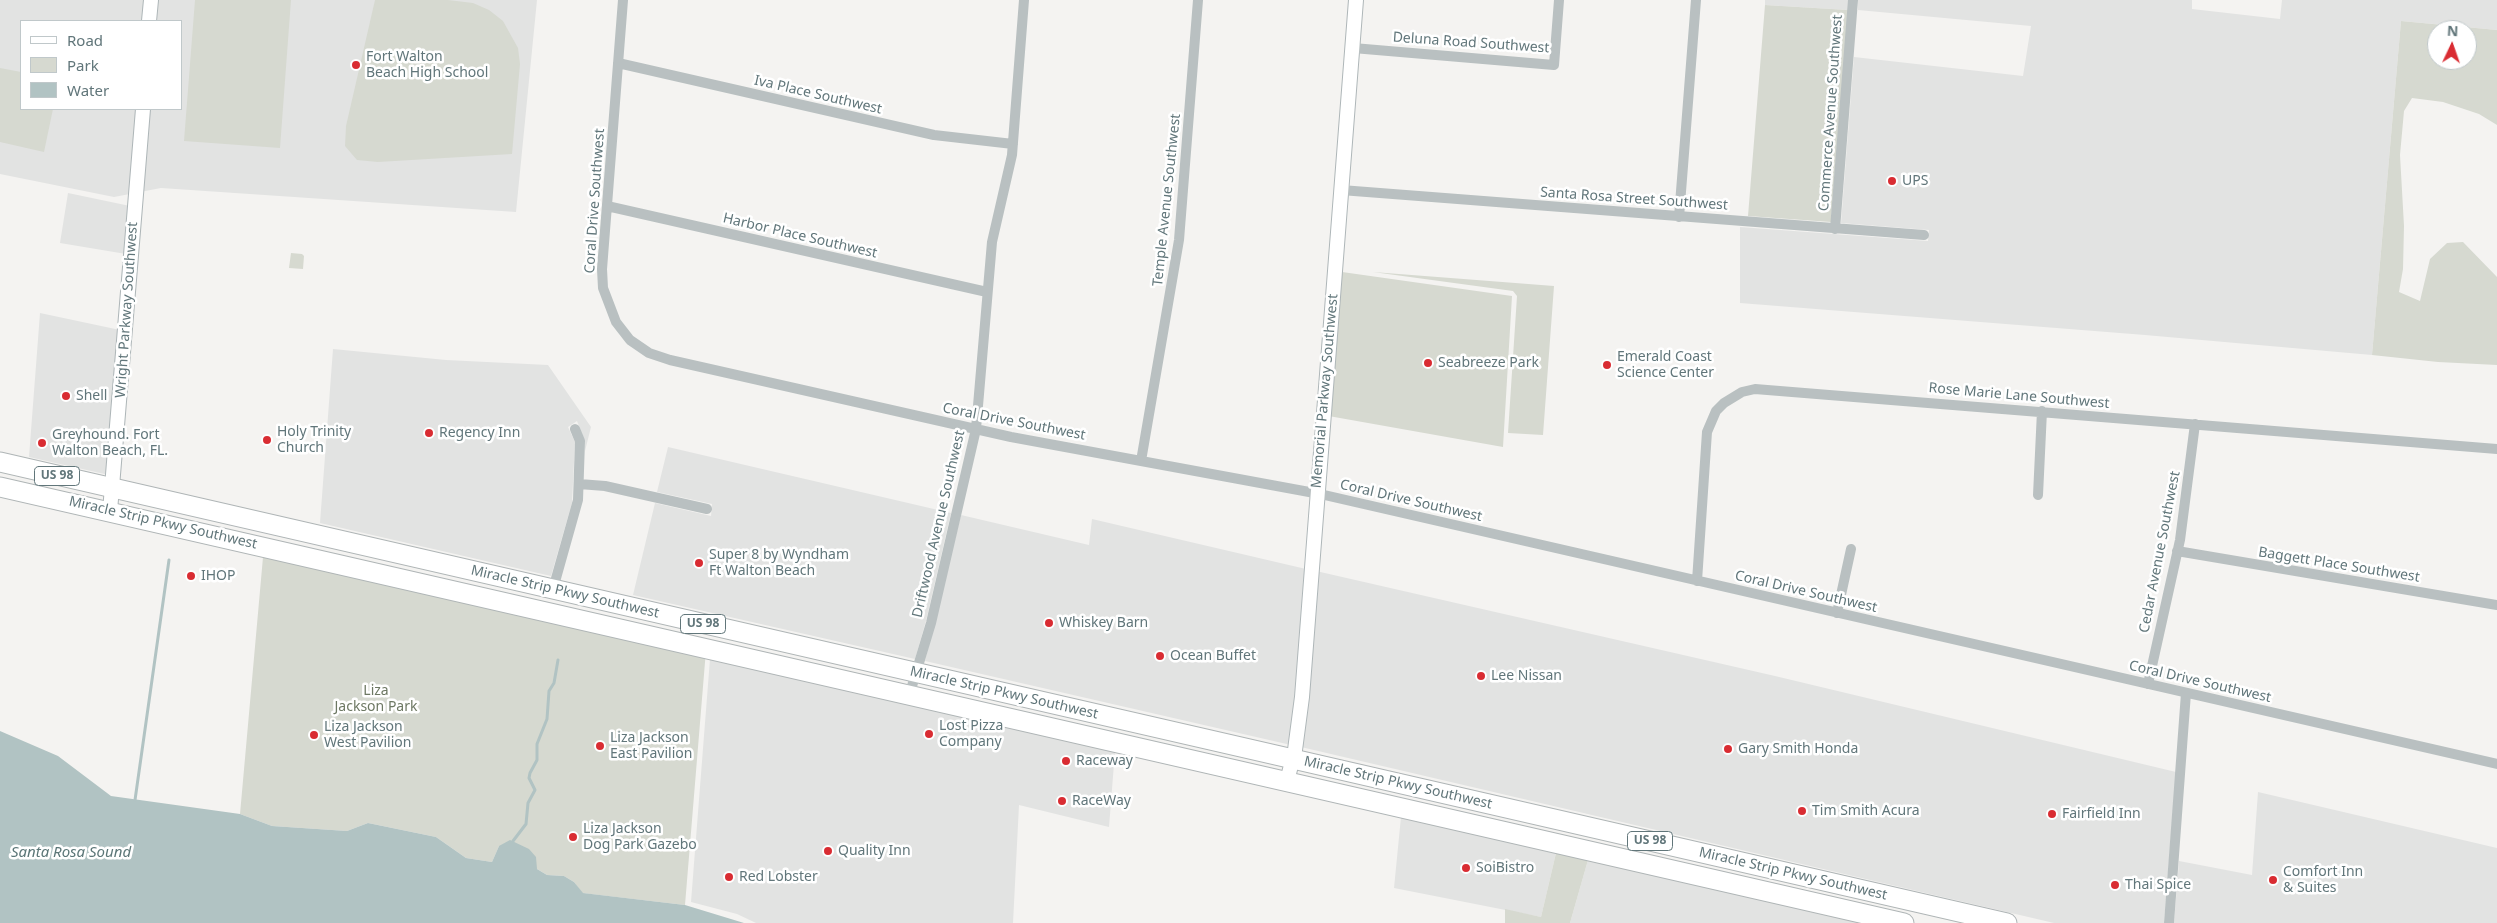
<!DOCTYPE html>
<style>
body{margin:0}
#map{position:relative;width:2497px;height:923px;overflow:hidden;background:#f4f3f1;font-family:"Noto Sans",sans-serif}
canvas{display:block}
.legend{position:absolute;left:20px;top:20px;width:162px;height:90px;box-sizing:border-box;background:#fff;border:1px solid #c0c8ca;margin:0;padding:6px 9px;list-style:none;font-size:15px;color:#61767a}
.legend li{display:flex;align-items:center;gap:10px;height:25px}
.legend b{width:25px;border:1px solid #c0c8ca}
.north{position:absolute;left:2427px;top:20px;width:50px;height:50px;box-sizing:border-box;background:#fff;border:1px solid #c0c8ca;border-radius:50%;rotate:3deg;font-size:14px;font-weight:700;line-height:20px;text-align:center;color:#61767a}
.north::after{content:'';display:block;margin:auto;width:18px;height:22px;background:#d92c32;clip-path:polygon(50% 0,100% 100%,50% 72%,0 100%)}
</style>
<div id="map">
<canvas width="2497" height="923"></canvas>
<ul class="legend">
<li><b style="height:6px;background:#fff"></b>Road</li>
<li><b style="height:14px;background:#d6d9d0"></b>Park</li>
<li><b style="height:14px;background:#b1c3c3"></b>Water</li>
</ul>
<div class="north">N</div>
</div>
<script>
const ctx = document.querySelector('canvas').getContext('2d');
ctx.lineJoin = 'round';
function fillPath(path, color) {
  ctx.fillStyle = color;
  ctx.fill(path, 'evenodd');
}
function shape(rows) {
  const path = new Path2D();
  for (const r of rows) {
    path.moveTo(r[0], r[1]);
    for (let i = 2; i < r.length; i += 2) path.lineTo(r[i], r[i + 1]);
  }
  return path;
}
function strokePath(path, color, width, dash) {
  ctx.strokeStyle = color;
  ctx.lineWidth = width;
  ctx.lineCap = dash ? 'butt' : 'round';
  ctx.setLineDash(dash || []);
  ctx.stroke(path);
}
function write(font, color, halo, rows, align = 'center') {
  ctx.font = font + ' "Noto Sans",sans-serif';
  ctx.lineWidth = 5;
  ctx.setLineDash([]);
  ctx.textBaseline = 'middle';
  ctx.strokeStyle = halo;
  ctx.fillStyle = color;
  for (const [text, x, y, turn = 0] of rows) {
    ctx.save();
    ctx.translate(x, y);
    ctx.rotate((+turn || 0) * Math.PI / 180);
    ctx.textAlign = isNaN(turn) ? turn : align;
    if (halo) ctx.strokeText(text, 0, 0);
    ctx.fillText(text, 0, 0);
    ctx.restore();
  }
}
fillPath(shape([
 [0,0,537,0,516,212,161,188,114,197,0,174],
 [21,21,181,21,181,109,21,109],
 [1765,0,1848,0,1848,10,1765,5],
 [1858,0,2192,0,2192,9,2280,19,2282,0,2497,0,2497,30,2401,21,2372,355,2145,335,1740,303,1740,227,1928,241,1929,230,1841,223,1854,57,2023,76,2031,26,1858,10],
 [68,193,130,206,126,254,60,243],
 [40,313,120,330,109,475,29,457],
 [333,349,446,360,548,365,591,427,585,451,585,441,577,421,568,427,575,442,572,503,551,576,320,523],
 [668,447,951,513,926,621,915,659,633,595,655,503,711,516,712,504,657,492],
 [961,515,1089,545,1092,519,1306,569,1297,697,1291,745,925,661],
 [1316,571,1775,676,2176,772,2164,923,2054,923,1301,747],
 [710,659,1115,751,1109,827,1019,805,1013,923,756,923,737,914,691,902],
 [2258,792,2497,848,2497,923,2174,923,2179,861,2252,875],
 [1401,817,1556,853,1541,917,1394,888],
 [1588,860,1862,923,1570,923]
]), '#e2e3e2');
fillPath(shape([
 [195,0,291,0,280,148,184,141],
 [375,0,448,0,473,3,489,10,503,21,518,48,520,64,512,154,378,162,357,160,345,146,346,126],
 [1765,5,1848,10,1831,222,1748,216],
 [2401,21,2497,30,2497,125,2479,114,2443,102,2412,98,2404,111,2400,155,2404,226,2403,269,2399,292,2420,301,2430,259,2447,243,2463,242,2497,277,2497,365,2438,362,2372,355],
 [2437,30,2467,30,2467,60,2437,60],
 [0,68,21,72,21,109,53,109,44,152,0,142],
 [291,253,302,254,304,256,303,269,289,268],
 [1335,271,1512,296,1503,447,1323,415],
 [1373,272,1554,286,1543,435,1508,433,1517,296,1513,291],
 [264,546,706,650,685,905,582,893,574,882,564,876,547,875,499,846,492,862,466,858,436,837,368,823,347,831,272,826,240,814],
 [1556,853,1588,860,1570,923,1505,923,1505,909,1541,917]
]), '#d6d9d0');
fillPath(shape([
 [0,731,58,756,111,796,240,814,272,826,347,831,368,823,436,837,466,858,492,862,499,846,510,840,529,849,536,857,537,869,547,875,564,876,574,882,583,893,685,905,744,923,0,923]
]), '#b1c3c3');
strokePath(shape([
 [135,800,169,560],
 [513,841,526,824,528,803,535,790,529,778,530,773,537,760,537,744,547,719,549,691,554,683,558,660]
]), '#b1c3c3', 3);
const secondary = shape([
 [149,21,151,0],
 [110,511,143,109],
 [1287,781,1295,750,1302,697,1356,0]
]);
const highway = shape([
 [0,462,2007,923],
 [0,487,1904,923]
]);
strokePath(secondary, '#aeb6b8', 16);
strokePath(highway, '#afb5b6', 21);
strokePath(shape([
 [623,0,602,269,603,288,616,322,630,340,649,353,670,360,1011,437,1320,494,2497,764],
 [1353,48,1554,65,1559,0],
 [618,63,934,135,1013,144],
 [1341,190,1924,235],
 [607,206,987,292],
 [1679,217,1696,0],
 [1835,229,1853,0],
 [1141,461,1179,240,1198,0],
 [579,484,605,486,707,509],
 [2038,495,2042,411],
 [2177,551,2497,605],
 [1697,581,1707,432,1716,411,1724,403,1742,392,1755,389,2497,449],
 [553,589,578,500,580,441,575,429],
 [1837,613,1851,549],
 [2148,684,2180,540,2195,424],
 [909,696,931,623,976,429,992,242,1012,155,1024,0],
 [2169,923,2186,693]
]), '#b9c0c1', 10);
strokePath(secondary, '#fff', 14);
strokePath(highway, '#fff', 19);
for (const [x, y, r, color] of [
 [356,65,5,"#d92c32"],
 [1892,181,5,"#d92c32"],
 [1428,363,5,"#d92c32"],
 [1607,365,5,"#d92c32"],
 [66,396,5,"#d92c32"],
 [429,433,5,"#d92c32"],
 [267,440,5,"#d92c32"],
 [42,443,5,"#d92c32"],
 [699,563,5,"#d92c32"],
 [191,576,5,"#d92c32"],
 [1049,623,5,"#d92c32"],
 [1160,656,5,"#d92c32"],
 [1481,676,5,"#d92c32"],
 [929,734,5,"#d92c32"],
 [314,735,5,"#d92c32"],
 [600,746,5,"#d92c32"],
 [1728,749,5,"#d92c32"],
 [1066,761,5,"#d92c32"],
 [1062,801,5,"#d92c32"],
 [1802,811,5,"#d92c32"],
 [2052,814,5,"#d92c32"],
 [573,837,5,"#d92c32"],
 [828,851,5,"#d92c32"],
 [1466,868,5,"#d92c32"],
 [729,877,5,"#d92c32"],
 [2273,880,5,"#d92c32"],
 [2115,885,5,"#d92c32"]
]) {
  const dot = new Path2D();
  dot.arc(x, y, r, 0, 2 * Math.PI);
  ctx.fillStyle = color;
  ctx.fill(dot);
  strokePath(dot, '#fff', 2);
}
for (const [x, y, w] of [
 [57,476,45],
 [703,624,45],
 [1650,841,45]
]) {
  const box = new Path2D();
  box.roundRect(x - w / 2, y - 9.5, w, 19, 4);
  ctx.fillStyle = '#fff';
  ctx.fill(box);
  strokePath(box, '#61767a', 1);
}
write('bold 12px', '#61767a', null, [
 ["US 98",57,476],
 ["US 98",703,624],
 ["US 98",1650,841]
]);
write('14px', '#61767a', '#fff', [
 ["Deluna Road Southwest",1471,43,4],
 ["Iva Place Southwest",818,95,13],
 ["Commerce Avenue Southwest",1831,113,-86],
 ["Santa Rosa Street Southwest",1634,199,4],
 ["Temple Avenue Southwest",1167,200,-84],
 ["Coral Drive Southwest",595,201,-86],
 ["Harbor Place Southwest",800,236,13],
 ["Wright Parkway Southwest",127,310,-86],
 ["Memorial Parkway Southwest",1325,391,-85],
 ["Rose Marie Lane Southwest",2019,396,5],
 ["Coral Drive Southwest",1014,422,11],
 ["Coral Drive Southwest",1411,501,13],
 ["Miracle Strip Pkwy Southwest",163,523,13],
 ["Driftwood Avenue Southwest",939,524,-77],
 ["Cedar Avenue Southwest",2160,552,-79],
 ["Baggett Place Southwest",2339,565,9],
 ["Miracle Strip Pkwy Southwest",565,592,13],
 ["Coral Drive Southwest",1806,592,13],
 ["Coral Drive Southwest",2200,682,13],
 ["Miracle Strip Pkwy Southwest",1004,693,13],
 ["Miracle Strip Pkwy Southwest",1398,783,13],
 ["Miracle Strip Pkwy Southwest",1793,874,13]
]);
write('14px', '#61767a', '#fff', [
 ["Fort Walton",366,57],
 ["Beach High School",366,73],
 ["UPS",1902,181],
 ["Emerald Coast",1617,357],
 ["Science Center",1617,373],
 ["Seabreeze Park",1438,363],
 ["Shell",76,396],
 ["Holy Trinity",277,432],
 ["Church",277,448],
 ["Regency Inn",439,433],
 ["Greyhound. Fort",52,435],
 ["Walton Beach, FL.",52,451],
 ["Super 8 by Wyndham",709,555],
 ["Ft Walton Beach",709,571],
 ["IHOP",201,576],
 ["Whiskey Barn",1059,623],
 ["Ocean Buffet",1170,656],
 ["Lee Nissan",1491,676],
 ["Lost Pizza",939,726],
 ["Company",939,742],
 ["Liza Jackson",324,727],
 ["West Pavilion",324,743],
 ["Liza Jackson",610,738],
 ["East Pavilion",610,754],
 ["Gary Smith Honda",1738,749],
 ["Raceway",1076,761],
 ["RaceWay",1072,801],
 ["Tim Smith Acura",1812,811],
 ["Fairfield Inn",2062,814],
 ["Liza Jackson",583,829],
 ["Dog Park Gazebo",583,845],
 ["Quality Inn",838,851],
 ["SoiBistro",1476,868],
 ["Comfort Inn",2283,872],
 ["& Suites",2283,888],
 ["Red Lobster",739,877],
 ["Thai Spice",2125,885]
], 'left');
write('14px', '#6d7863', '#fff', [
 ["Liza",376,691],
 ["Jackson Park",376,707]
]);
write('italic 15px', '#5b7677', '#fff', [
 ["Santa Rosa Sound",71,853]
]);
</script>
